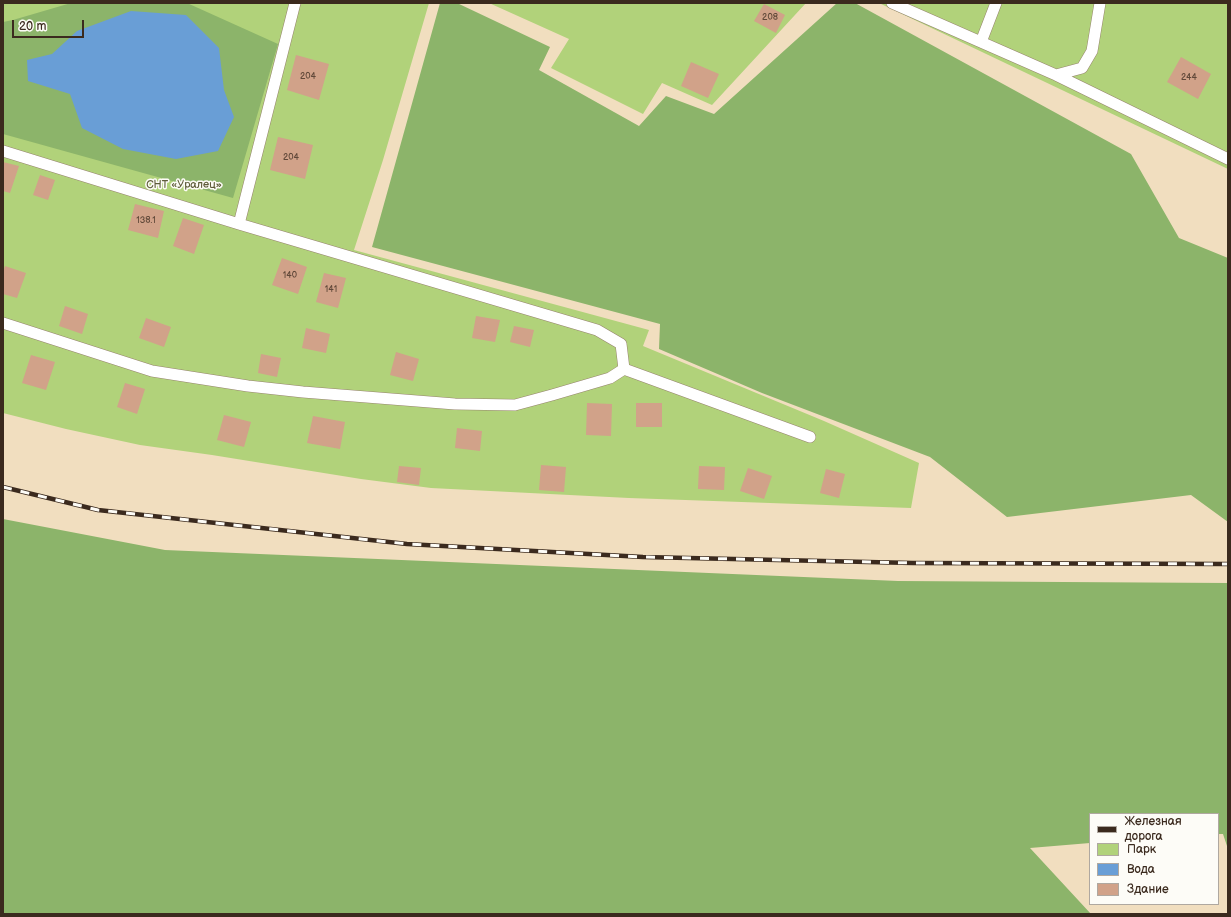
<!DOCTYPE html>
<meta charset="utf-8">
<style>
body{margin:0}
#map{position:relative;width:1231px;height:917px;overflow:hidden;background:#f1debf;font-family:"Balsamiq Sans",sans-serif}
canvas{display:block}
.frame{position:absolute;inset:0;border:4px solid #3b2a1e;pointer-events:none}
.legend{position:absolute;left:1089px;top:813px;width:130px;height:92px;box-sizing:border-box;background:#fdfcf7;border:1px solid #afa8a0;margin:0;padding:5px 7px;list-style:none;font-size:12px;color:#3b2a1e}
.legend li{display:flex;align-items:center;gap:8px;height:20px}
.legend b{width:20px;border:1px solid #afa8a0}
.scale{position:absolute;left:12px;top:20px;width:72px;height:18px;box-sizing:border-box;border:2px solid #3b2a1e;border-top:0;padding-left:5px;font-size:12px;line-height:14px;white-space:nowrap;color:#3b2a1e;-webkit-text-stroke:3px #fdfcf7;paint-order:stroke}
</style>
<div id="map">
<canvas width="1231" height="917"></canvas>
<div class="frame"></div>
<ul class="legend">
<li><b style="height:5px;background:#3b2a1e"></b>Железная дорога</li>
<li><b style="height:11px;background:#b1d27a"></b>Парк</li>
<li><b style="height:11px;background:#699ed6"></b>Вода</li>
<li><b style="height:11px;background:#d1a289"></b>Здание</li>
</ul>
<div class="scale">20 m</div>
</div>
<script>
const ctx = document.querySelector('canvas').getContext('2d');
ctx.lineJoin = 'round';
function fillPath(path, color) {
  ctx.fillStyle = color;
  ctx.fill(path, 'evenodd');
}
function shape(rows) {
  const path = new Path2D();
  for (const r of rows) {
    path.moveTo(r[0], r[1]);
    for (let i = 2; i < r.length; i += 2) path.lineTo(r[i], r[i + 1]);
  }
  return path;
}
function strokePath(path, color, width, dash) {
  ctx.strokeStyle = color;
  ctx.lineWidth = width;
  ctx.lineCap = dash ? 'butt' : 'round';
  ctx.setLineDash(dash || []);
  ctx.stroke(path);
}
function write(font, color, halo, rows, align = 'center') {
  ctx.font = font + ' "Balsamiq Sans",sans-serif';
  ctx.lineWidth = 3;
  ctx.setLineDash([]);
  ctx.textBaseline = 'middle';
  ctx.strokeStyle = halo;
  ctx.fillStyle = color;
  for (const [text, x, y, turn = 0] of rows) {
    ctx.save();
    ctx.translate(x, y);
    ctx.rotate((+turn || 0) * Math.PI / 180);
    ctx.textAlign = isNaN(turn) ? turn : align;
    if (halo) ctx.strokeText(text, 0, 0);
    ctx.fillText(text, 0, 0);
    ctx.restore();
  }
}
fillPath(shape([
 [3,3,429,3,383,160,354,250,649,330,643,346,824,421,919,463,911,508,629,498,431,488,361,479,212,455,140,445,66,429,3,413],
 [489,3,806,3,712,105,662,83,643,114,551,68,569,39],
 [879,3,1228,3,1228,169]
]), '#b1d27a');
fillPath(shape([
 [71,3,187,3,278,44,233,198,3,134,3,22,13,20],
 [440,3,457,3,550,47,539,70,639,126,666,96,714,114,837,3,855,3,1131,154,1179,238,1228,258,1228,522,1191,495,1007,517,930,457,762,393,659,349,660,324,372,247],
 [3,519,165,550,898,581,1228,583,1228,849,1223,834,1218,834,1218,814,1090,814,1090,843,1030,848,1091,914,3,914]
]), '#8cb46a');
fillPath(shape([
 [131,11,186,15,219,48,224,90,234,117,218,151,176,159,123,149,82,128,70,94,28,81,27,60,52,54,77,31]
]), '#699ed6');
fillPath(shape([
 [764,4,785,15,776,33,754,21],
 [296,55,329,64,319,100,287,90],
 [1181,57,1211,74,1198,99,1167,82],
 [691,62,719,74,708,98,681,86],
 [278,137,313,145,305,179,270,170],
 [3,162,19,166,10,193,3,191],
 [40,175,55,180,48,200,33,195],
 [135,204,164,211,158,238,128,230],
 [183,218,204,225,194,254,173,246],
 [282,258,307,267,298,294,272,285],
 [5,266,26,273,17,298,3,294,3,273],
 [324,273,346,278,338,308,316,302],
 [65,306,88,314,82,334,59,326],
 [476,316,500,320,495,342,472,338],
 [146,318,171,327,164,347,139,338],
 [514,326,534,330,530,347,510,342],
 [306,328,330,334,326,353,302,348],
 [396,352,419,359,413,381,390,375],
 [261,354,281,358,277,377,258,373],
 [31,355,55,362,46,390,22,383],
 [125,383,145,389,137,414,117,407],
 [587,403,612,404,611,436,586,435],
 [636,403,662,403,662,427,636,427],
 [224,415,251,422,244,447,217,440],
 [313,416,345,422,340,449,307,443],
 [457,428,482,431,480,451,455,448],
 [541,465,566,467,564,492,539,490],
 [399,466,421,468,419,485,397,482],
 [699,466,725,467,724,490,698,489],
 [748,468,772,476,764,499,740,491],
 [826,469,845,474,839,498,820,493]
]), '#d1a289');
const lane = shape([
 [892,3,1056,75,1228,159],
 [981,42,996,3],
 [1056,75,1082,68,1092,51,1100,3],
 [3,151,239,224,597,330,621,344,624,369,610,378,552,395,515,405,455,404,303,392,248,386,152,371,3,323],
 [239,224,295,3],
 [624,369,810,437]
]);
strokePath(lane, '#96846e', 12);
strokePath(lane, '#fff', 11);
const rail = shape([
 [3,487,98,510,407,544,643,557,913,563,1228,564]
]);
strokePath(rail, '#3b2a1e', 4.5);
strokePath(rail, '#fdfcf7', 3, [9]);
write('9px', '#604839', null, [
 ["208",770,18],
 ["204",308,77],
 ["244",1189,78],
 ["204",291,158],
 ["138.1",146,221],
 ["140",290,276],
 ["141",331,290]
]);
write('11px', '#5e5c3a', '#fdfcf7', [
 ["СНТ «Уралец»",184,185]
]);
</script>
